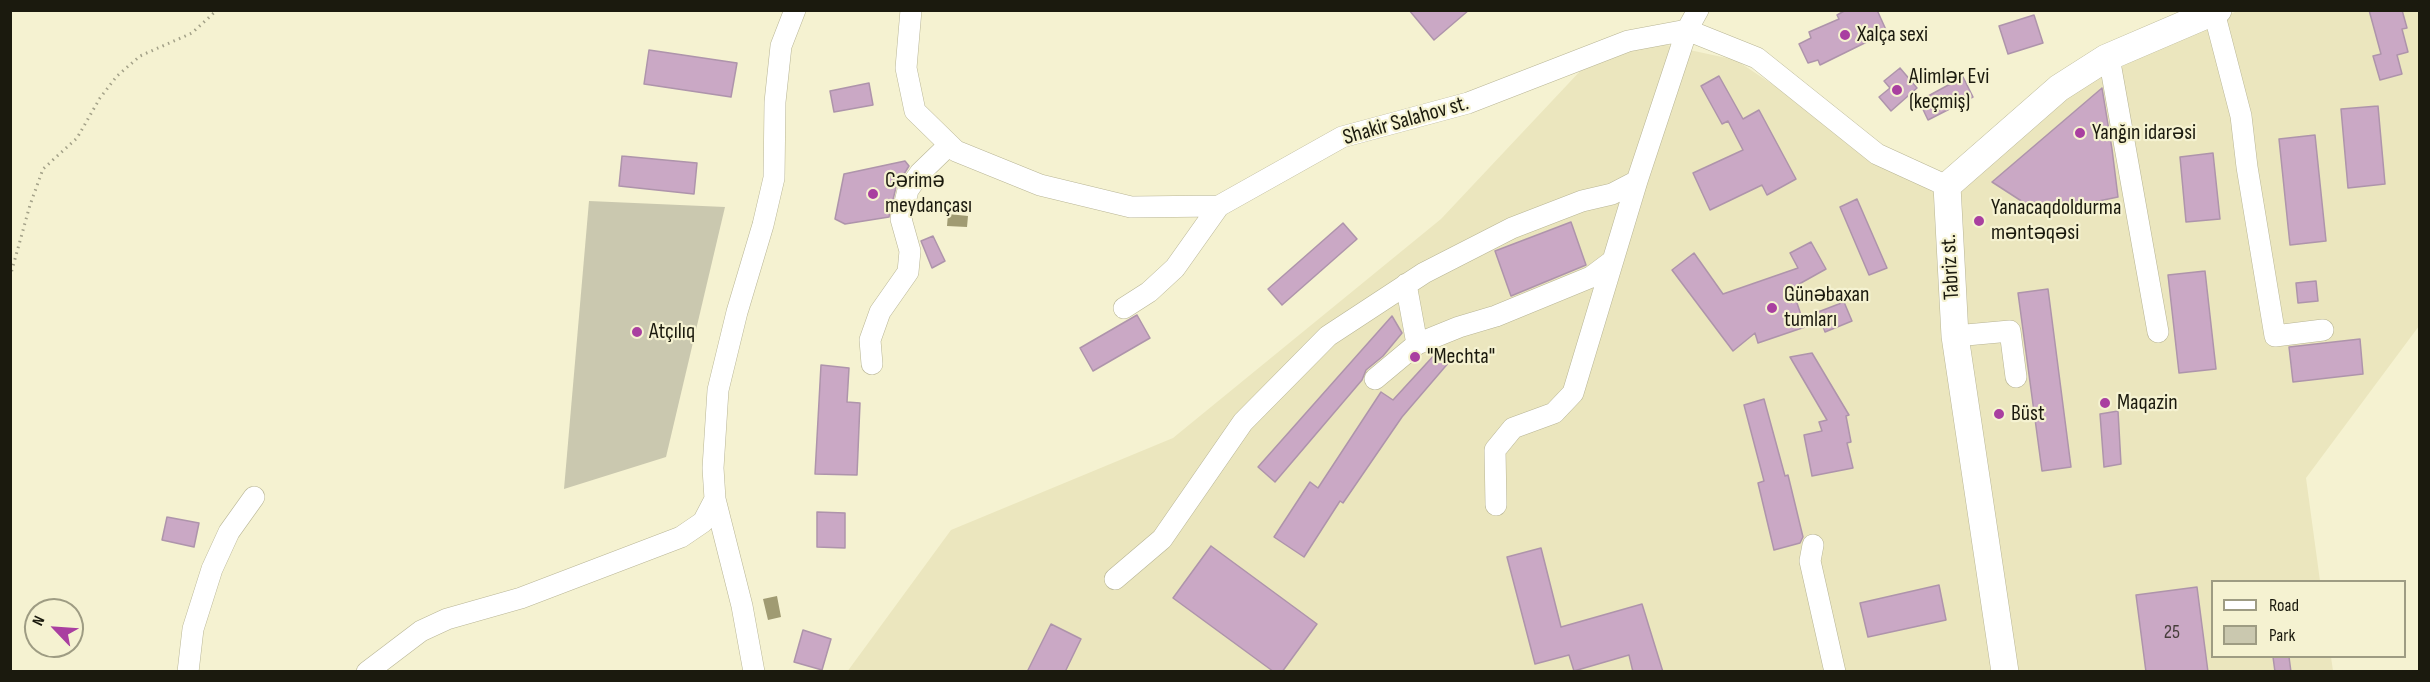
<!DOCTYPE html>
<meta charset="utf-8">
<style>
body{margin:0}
#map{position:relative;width:2430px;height:682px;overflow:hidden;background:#f5f2d1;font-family:"Sofia Sans Condensed",sans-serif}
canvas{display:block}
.frame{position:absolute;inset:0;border:12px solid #1b1a0e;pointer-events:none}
.legend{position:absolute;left:2211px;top:580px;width:195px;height:78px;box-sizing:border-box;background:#f5f2d1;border:2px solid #9e9c83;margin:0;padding:8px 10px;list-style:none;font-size:18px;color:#1b1a0e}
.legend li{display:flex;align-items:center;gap:12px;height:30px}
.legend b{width:30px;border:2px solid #9e9c83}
.north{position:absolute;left:24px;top:598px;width:60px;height:60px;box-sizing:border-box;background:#f5f2d1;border:2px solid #9e9c83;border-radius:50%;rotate:295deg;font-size:16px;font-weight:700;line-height:24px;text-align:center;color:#1b1a0e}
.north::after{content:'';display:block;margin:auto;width:21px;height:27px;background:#a93fa0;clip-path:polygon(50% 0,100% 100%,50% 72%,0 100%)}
</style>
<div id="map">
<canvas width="2430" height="682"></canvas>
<div class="frame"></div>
<ul class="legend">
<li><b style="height:8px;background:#fff"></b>Road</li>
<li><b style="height:16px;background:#cac8af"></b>Park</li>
</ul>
<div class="north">N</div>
</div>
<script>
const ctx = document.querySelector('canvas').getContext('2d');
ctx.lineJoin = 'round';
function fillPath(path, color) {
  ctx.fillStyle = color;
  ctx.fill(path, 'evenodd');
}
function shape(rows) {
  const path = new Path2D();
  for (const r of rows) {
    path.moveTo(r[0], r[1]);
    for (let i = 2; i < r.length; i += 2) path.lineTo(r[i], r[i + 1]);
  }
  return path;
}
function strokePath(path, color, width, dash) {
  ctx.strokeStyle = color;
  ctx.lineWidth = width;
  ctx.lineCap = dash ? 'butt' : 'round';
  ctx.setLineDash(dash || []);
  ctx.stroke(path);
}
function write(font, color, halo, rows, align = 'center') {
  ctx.font = font + ' "Sofia Sans Condensed",sans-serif';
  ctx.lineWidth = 4.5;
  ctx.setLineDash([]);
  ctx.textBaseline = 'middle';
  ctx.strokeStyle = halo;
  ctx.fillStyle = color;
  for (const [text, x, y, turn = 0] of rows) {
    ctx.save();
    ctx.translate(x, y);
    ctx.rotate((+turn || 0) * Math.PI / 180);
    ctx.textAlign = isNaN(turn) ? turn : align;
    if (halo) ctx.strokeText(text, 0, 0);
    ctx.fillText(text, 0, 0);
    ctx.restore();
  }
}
fillPath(shape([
 [2237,11,2419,11,2419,326,2306,478,2320,581,2212,582,2212,656,2331,657,2333,671,847,672,951,530,1173,438,1441,219,1615,34,1736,60,1933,192,2062,95]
]), '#ebe6be');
fillPath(shape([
 [589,201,725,207,666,457,564,489]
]), '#cac8af');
fillPath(shape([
 [948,214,968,216,967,227,947,226],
 [777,596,781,617,768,620,763,599]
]), '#a09b72');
const building = shape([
 [1409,10,1469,10,1434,40,1409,10],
 [1846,10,1877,10,1887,32,1820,65,1818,60,1808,63,1799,44,1811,38,1809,32,1839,19,1837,15,1846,10],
 [2369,10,2402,10,2407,28,2402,29,2408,52,2397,55,2402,74,2380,80,2373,56,2381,54,2369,10],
 [2034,15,2043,43,2008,54,1999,26,2034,15],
 [649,50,737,63,731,97,644,84,649,50],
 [1900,68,1917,88,1891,111,1879,97,1890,88,1884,81,1900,68],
 [1719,76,1743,119,1759,110,1796,179,1767,195,1762,185,1710,210,1693,173,1743,150,1728,121,1722,124,1701,86,1719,76],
 [1963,77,1973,97,1928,120,1919,101,1963,77],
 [869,83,873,105,834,112,830,91,869,83],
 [2102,88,2112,149,2118,197,2040,213,1992,182,2102,88],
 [2378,106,2385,184,2348,188,2341,109,2378,106],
 [2315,135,2326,241,2290,245,2279,139,2315,135],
 [2213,153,2220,219,2186,222,2180,157,2213,153],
 [622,156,697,163,694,194,619,186,622,156],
 [905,161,909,166,896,187,889,217,845,224,835,219,844,174,905,161],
 [1857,199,1887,268,1869,275,1840,207,1857,199],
 [1571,222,1586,265,1511,296,1495,251,1571,222],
 [1343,223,1357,239,1282,305,1268,289,1343,223],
 [933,236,945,261,932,268,921,241,933,236],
 [1811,242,1826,269,1792,288,1805,327,1758,343,1755,333,1733,351,1672,270,1694,253,1723,294,1798,268,1790,253,1811,242],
 [2205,271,2216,369,2179,373,2168,275,2205,271],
 [2316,281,2318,301,2298,303,2296,283,2316,281],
 [2048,289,2071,467,2042,471,2018,293,2048,289],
 [1844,302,1852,321,1825,332,1818,312,1844,302],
 [1137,315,1150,338,1093,371,1080,348,1137,315],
 [1392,316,1402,333,1383,356,1366,370,1362,380,1275,482,1258,467,1392,316],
 [2360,339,2363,374,2293,382,2289,347,2360,339],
 [1437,352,1450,361,1402,417,1343,503,1340,501,1304,557,1274,537,1310,482,1318,488,1381,392,1393,400,1437,352],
 [1812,353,1849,415,1846,416,1851,442,1847,443,1853,468,1812,476,1804,435,1822,431,1819,422,1827,420,1790,357,1812,353],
 [821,365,849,368,847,402,860,403,857,475,815,474,821,365],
 [1764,399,1785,476,1788,475,1803,537,1800,543,1774,550,1758,483,1764,481,1744,405,1764,399],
 [2118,411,2121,464,2104,467,2100,414,2118,411],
 [817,512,845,513,845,548,817,547,817,512],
 [167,517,199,523,194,547,162,540,167,517],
 [1211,546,1317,624,1282,672,1274,672,1173,598,1211,546],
 [1541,548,1561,627,1642,604,1663,672,1633,672,1629,655,1574,671,1569,655,1535,664,1507,557,1541,548],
 [1939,585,1946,620,1868,637,1860,603,1939,585],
 [2197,587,2208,672,2146,672,2136,595,2197,587],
 [1051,624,1081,639,1065,672,1027,672,1051,624],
 [803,630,831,639,822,670,794,662,803,630],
 [2273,657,2289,657,2291,672,2275,672,2273,657]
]);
fillPath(building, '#caa8c5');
strokePath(building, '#ae94ab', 1.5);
const minor = shape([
 [911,10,906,68,915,111,956,151,1040,185,1131,207,1219,206,1342,137,1468,103,1628,41,1687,30,1757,58,1877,154,1947,186],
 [2214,12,2241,116,2247,167,2275,336,2323,330],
 [2109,57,2158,332],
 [1124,308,1149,292,1175,268,1219,206],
 [1955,336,2010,331,2016,377],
 [1417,344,1459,327,1496,316,1591,277,1611,262],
 [872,364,870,340,880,312,908,272,910,251,901,219,908,190,920,173,949,145],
 [1375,379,1417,344,1406,284],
 [715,499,742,606,754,672],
 [1496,505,1495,450,1513,428,1554,413,1573,393,1637,181,1687,30,1698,10],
 [1813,545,1810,561,1835,672],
 [1115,579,1162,539,1243,422,1328,336,1424,273,1512,228,1582,201,1612,194,1637,181],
 [188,672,193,629,212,569,229,532,254,497],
 [367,672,421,631,447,619,521,598,681,537,703,522,715,499,713,468,718,390,737,312,763,225,774,178,775,102,781,46,795,10]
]);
const major = shape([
 [2005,672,1955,336,1947,186,2059,88,2106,58,2218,10]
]);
strokePath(minor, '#b8b595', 22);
strokePath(major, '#b8b595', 28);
strokePath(shape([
 [10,277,30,205,43,169,77,138,100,98,117,76,140,56,192,33,217,10]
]), '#a3a188', 3, [1.5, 4.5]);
strokePath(minor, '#fff', 21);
strokePath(major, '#fff', 27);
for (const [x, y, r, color] of [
 [1845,35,6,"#a93fa0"],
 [1897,90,6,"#a93fa0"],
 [2080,133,6,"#a93fa0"],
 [873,194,6,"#a93fa0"],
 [1979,221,6,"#a93fa0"],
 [1772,308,6,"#a93fa0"],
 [637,332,6,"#a93fa0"],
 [1415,357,6,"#a93fa0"],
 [2105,403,6,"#a93fa0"],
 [1999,414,6,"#a93fa0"]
]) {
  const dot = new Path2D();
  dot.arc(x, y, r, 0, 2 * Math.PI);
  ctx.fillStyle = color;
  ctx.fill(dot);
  strokePath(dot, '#f5f2d1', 2);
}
write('20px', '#473e3c', null, [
 ["25",2172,633]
]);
write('22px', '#1b1a0e', '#f5f2d1', [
 ["Xalça sexi",1857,35],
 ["Alimlər Evi",1909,77],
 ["(keçmiş)",1909,102],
 ["Yanğın idarəsi",2092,133],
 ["Cərimə",885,181],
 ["meydançası",885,206],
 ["Yanacaqdoldurma",1991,208],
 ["məntəqəsi",1991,233],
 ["Günəbaxan",1784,295],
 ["tumları",1784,320],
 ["Atçılıq",649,332],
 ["\"Mechta\"",1427,357],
 ["Maqazin",2117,403],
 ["Büst",2011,414]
], 'left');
write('22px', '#1b1a0e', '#f5f2d1', [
 ["Shakir Salahov st.",1406,121,-16],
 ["Tabriz st.",1951,267,-93]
]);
</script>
